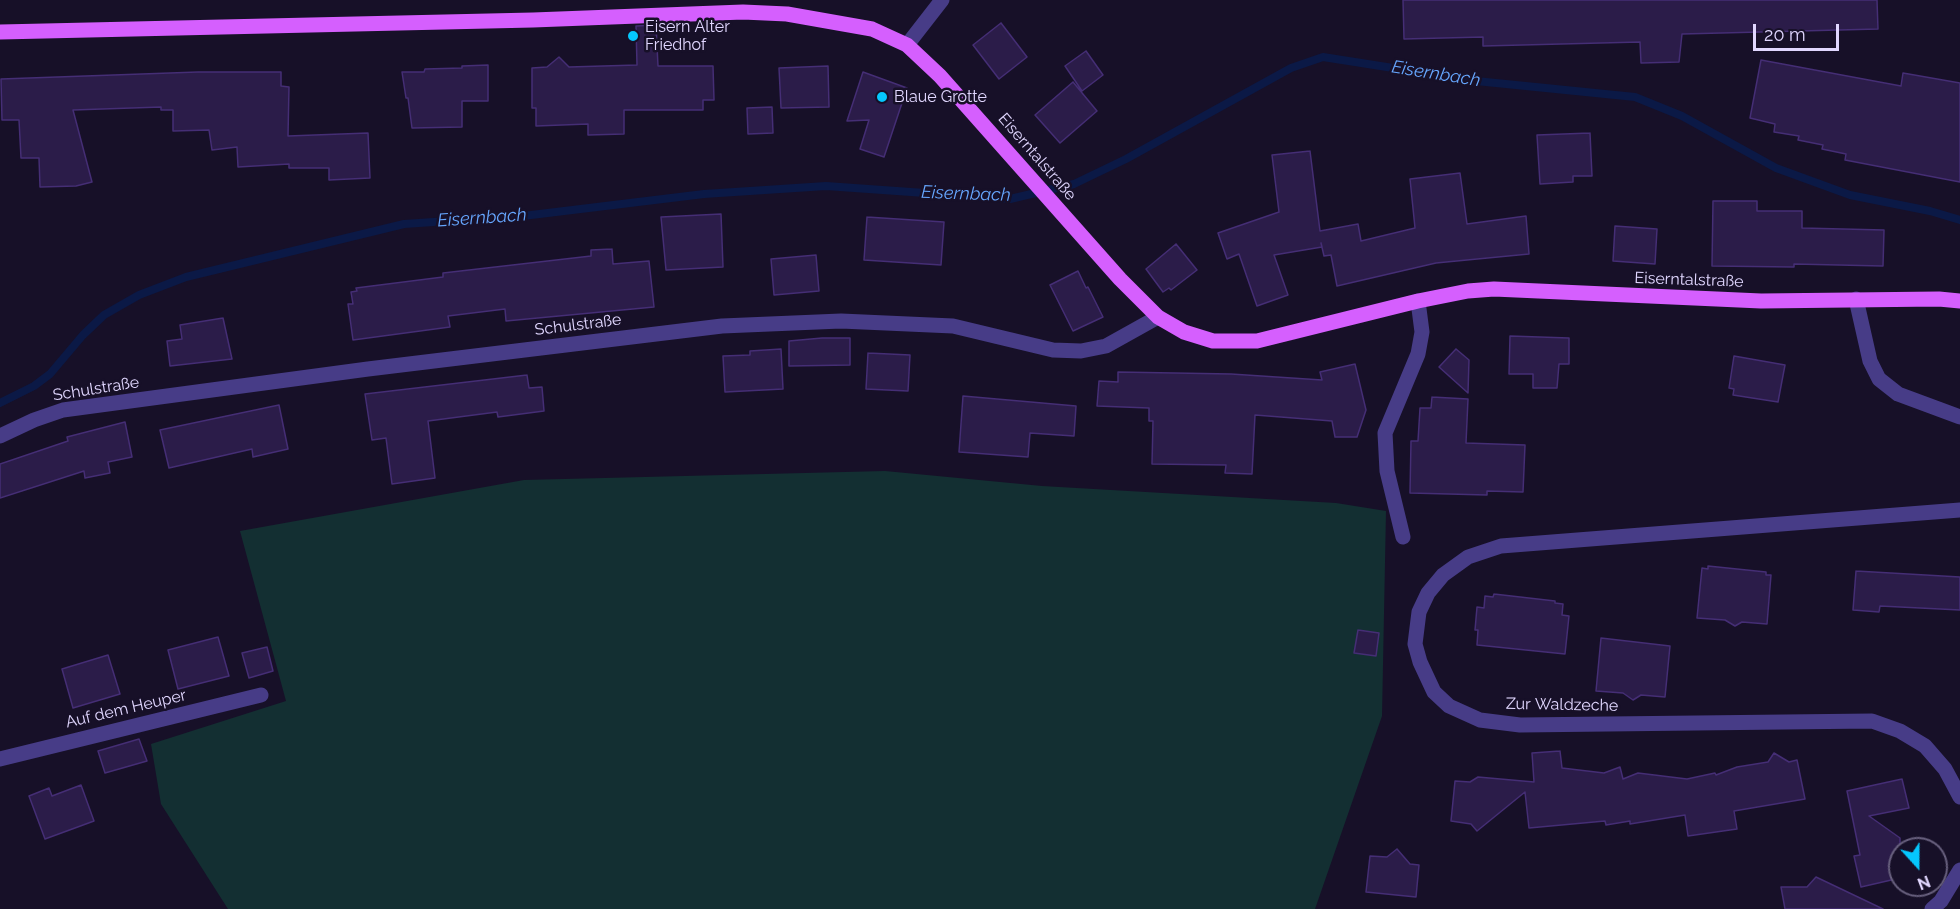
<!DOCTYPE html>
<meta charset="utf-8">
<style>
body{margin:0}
#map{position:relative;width:1960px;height:909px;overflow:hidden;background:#171028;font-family:Raleway,sans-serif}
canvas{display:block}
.north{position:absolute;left:1888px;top:837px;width:60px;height:60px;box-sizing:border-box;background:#171028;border:2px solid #68607e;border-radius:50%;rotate:159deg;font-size:16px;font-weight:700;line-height:24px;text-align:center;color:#e1d7ff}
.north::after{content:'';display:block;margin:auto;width:21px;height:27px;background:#05c7fd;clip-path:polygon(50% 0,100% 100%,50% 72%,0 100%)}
.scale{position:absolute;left:1753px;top:24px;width:86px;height:27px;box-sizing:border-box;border:3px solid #e1d7ff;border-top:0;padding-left:8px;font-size:18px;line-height:21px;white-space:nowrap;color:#e1d7ff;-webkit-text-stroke:4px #171028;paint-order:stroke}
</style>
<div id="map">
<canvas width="1960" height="909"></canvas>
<div class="north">N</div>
<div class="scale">20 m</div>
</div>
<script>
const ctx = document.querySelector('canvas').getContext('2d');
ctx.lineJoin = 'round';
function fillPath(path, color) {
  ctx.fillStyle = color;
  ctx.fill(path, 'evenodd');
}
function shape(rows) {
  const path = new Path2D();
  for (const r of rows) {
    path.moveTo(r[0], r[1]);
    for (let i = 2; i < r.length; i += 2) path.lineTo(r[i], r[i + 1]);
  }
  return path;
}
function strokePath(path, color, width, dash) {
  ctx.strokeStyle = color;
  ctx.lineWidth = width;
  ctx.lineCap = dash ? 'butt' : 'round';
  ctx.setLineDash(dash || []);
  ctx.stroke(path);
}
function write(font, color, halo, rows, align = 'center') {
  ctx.font = font + ' Raleway,sans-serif';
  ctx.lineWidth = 5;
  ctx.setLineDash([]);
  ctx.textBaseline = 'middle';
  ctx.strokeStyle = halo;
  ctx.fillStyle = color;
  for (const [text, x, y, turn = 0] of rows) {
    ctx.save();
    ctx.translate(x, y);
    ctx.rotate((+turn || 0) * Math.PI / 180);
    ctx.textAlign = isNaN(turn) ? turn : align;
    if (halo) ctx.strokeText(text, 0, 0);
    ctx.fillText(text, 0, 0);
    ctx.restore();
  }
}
fillPath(shape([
 [885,471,1042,486,1336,503,1386,511,1382,716,1315,909,228,909,161,804,151,744,286,701,240,531,524,480]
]), '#132f32');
strokePath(shape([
 [0,403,34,386,50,374,83,335,104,315,139,295,186,277,404,224,523,216,704,194,826,186,1010,199,1074,184,1126,159,1291,68,1323,57,1476,81,1635,97,1682,116,1776,168,1850,195,1930,211,1960,220]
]), '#0b1946', 8);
const building = shape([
 [1403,0,1877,0,1878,29,1682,34,1679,62,1641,63,1640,42,1483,46,1483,37,1404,39,1403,0],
 [1001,23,1027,57,999,79,973,45,1001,23],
 [656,25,658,66,713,66,714,100,703,100,703,110,624,110,624,134,588,135,588,124,536,126,536,108,532,108,532,68,547,67,559,57,569,67,637,65,636,26,656,25],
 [1086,51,1103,75,1082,91,1065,66,1086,51],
 [1761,60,1901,86,1903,73,1960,83,1960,182,1845,160,1846,154,1822,149,1823,145,1798,140,1799,136,1774,132,1775,124,1750,118,1761,60],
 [488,65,488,101,462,101,462,127,412,128,408,98,406,98,402,72,424,72,425,69,462,68,462,66,488,65],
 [828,66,829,107,781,108,779,68,828,66],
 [198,72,281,72,281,86,289,87,288,136,368,133,370,178,329,180,329,168,289,168,289,164,238,167,237,147,212,150,209,130,173,131,173,110,161,110,161,107,73,110,92,182,76,186,40,187,39,158,21,158,19,120,2,120,1,79,198,72],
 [863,72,907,88,884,157,860,149,869,120,847,121,863,72],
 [1073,82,1097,111,1060,143,1035,115,1073,82],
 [772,107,773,133,748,134,747,108,772,107],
 [1590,133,1592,176,1573,176,1573,182,1540,184,1537,135,1590,133],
 [1310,151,1320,231,1358,224,1361,241,1415,228,1410,179,1460,173,1467,224,1526,216,1529,254,1436,263,1337,286,1331,255,1324,256,1321,243,1322,247,1274,255,1288,295,1257,306,1239,254,1227,259,1218,233,1279,212,1272,155,1310,151],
 [1713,201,1757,201,1757,211,1802,211,1802,228,1884,230,1883,266,1794,264,1794,267,1712,266,1713,201],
 [721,214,723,267,666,270,661,217,721,214],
 [867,217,944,222,941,265,864,260,867,217],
 [1615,226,1657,229,1655,264,1613,261,1615,226],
 [1176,244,1197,270,1171,290,1169,288,1163,292,1146,269,1176,244],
 [612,249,613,264,649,261,654,307,506,321,505,309,448,316,450,327,353,340,348,304,353,304,351,292,357,291,356,288,443,277,443,273,591,256,591,250,612,249],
 [816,255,819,291,774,295,771,259,816,255],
 [1078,271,1086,288,1088,287,1103,317,1073,331,1050,285,1078,271],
 [223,318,232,359,170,366,167,341,182,339,180,325,223,318],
 [1510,336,1569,338,1569,364,1559,364,1557,388,1533,388,1533,374,1509,374,1510,336],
 [822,338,850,338,850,365,789,366,789,341,822,338],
 [781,349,783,389,725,392,723,356,750,355,750,351,781,349],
 [1456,349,1469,360,1468,393,1439,367,1456,349],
 [868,353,910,355,908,391,866,389,868,353],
 [1734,356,1785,365,1778,402,1733,395,1734,389,1729,388,1734,356],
 [1355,364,1366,410,1357,437,1335,437,1332,421,1255,415,1252,474,1225,473,1226,465,1152,464,1153,421,1149,421,1149,408,1097,406,1099,381,1118,382,1118,372,1231,374,1322,380,1320,372,1355,364],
 [527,375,529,388,542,387,544,411,498,417,497,412,428,421,435,478,392,484,386,438,372,440,365,394,527,375],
 [963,396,1076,406,1074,436,1030,433,1028,457,959,452,963,396],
 [1432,397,1468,399,1466,443,1525,445,1523,492,1487,491,1487,495,1410,493,1411,441,1418,441,1420,408,1431,408,1432,397],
 [279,405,288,449,253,457,252,449,169,468,160,430,279,405],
 [125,422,132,457,108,462,110,473,85,478,84,471,0,498,0,464,68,441,67,437,125,422],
 [1708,566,1766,572,1766,575,1771,575,1767,624,1742,622,1735,626,1725,620,1697,618,1702,568,1708,569,1708,566],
 [1856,571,1960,577,1960,610,1880,606,1879,612,1853,610,1856,571],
 [1494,594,1555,601,1555,603,1563,604,1562,615,1569,616,1565,654,1477,645,1478,630,1475,630,1477,607,1484,608,1485,596,1493,597,1494,594],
 [1358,630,1379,633,1376,656,1354,653,1358,630],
 [218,637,229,676,178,689,168,650,218,637],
 [1601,638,1670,646,1665,697,1641,695,1633,700,1623,693,1596,691,1601,638],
 [267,647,273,671,249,678,242,653,267,647],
 [108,655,120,694,73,708,62,669,108,655],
 [139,739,147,761,105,773,98,751,139,739],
 [1560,751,1562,768,1604,773,1620,767,1623,779,1638,773,1687,779,1715,773,1716,775,1737,767,1768,762,1774,753,1789,762,1797,760,1805,799,1734,811,1737,829,1688,836,1685,815,1630,824,1630,821,1606,825,1605,821,1529,828,1525,792,1477,831,1471,824,1451,821,1455,781,1470,782,1478,777,1534,782,1532,753,1560,751],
 [1902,779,1909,808,1869,816,1900,838,1900,878,1861,887,1854,856,1860,855,1847,791,1902,779],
 [81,785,94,821,45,839,29,796,49,788,52,796,81,785],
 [1397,849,1410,864,1419,865,1416,897,1366,892,1370,856,1387,857,1397,849],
 [1816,877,1883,909,1785,909,1781,887,1807,887,1816,877]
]);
fillPath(building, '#2b1c49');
strokePath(building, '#452e75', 1.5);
strokePath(shape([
 [907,45,942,0],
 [1856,299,1870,361,1879,379,1898,394,1960,417],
 [0,436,34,420,63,410,368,369,722,326,841,321,953,326,1053,350,1081,351,1106,346,1158,317],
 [1960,510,1501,546,1468,557,1443,575,1428,593,1419,612,1415,644,1420,662,1434,692,1449,706,1480,720,1520,725,1872,721,1900,731,1925,746,1945,769,1960,797],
 [1403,537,1387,471,1385,433,1418,354,1422,332,1418,301],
 [0,759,261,695],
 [1932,909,1941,901,1960,870]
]), '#473c87', 15);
strokePath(shape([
 [0,32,533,20,743,12,787,14,872,29,907,45,940,76,1120,279,1158,317,1184,332,1213,341,1257,341,1418,301,1468,291,1494,289,1761,301,1939,299,1960,301]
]), '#d55ffe', 15);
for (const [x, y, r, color] of [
 [633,36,6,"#05c7fd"],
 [882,97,6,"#05c7fd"]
]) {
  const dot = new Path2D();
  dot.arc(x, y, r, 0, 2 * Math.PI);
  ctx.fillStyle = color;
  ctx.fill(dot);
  strokePath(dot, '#171028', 2);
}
write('16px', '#e1d7ff', '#171028', [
 ["Eisern Alter",645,27],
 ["Friedhof",645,45],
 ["Blaue Grotte",894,97]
], 'left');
write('16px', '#e1d7ff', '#171028', [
 ["Eiserntalstraße",1037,157,49],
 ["Eiserntalstraße",1689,280,2],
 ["Schulstraße",578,325,-7],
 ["Schulstraße",96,389,-9],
 ["Zur Waldzeche",1562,705,1],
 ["Auf dem Heuper",126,709,-13]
]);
write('italic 18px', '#66a6fe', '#171028', [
 ["Eisernbach",1436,74,9],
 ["Eisernbach",966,194,2],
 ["Eisernbach",482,218,-4]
]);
</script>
